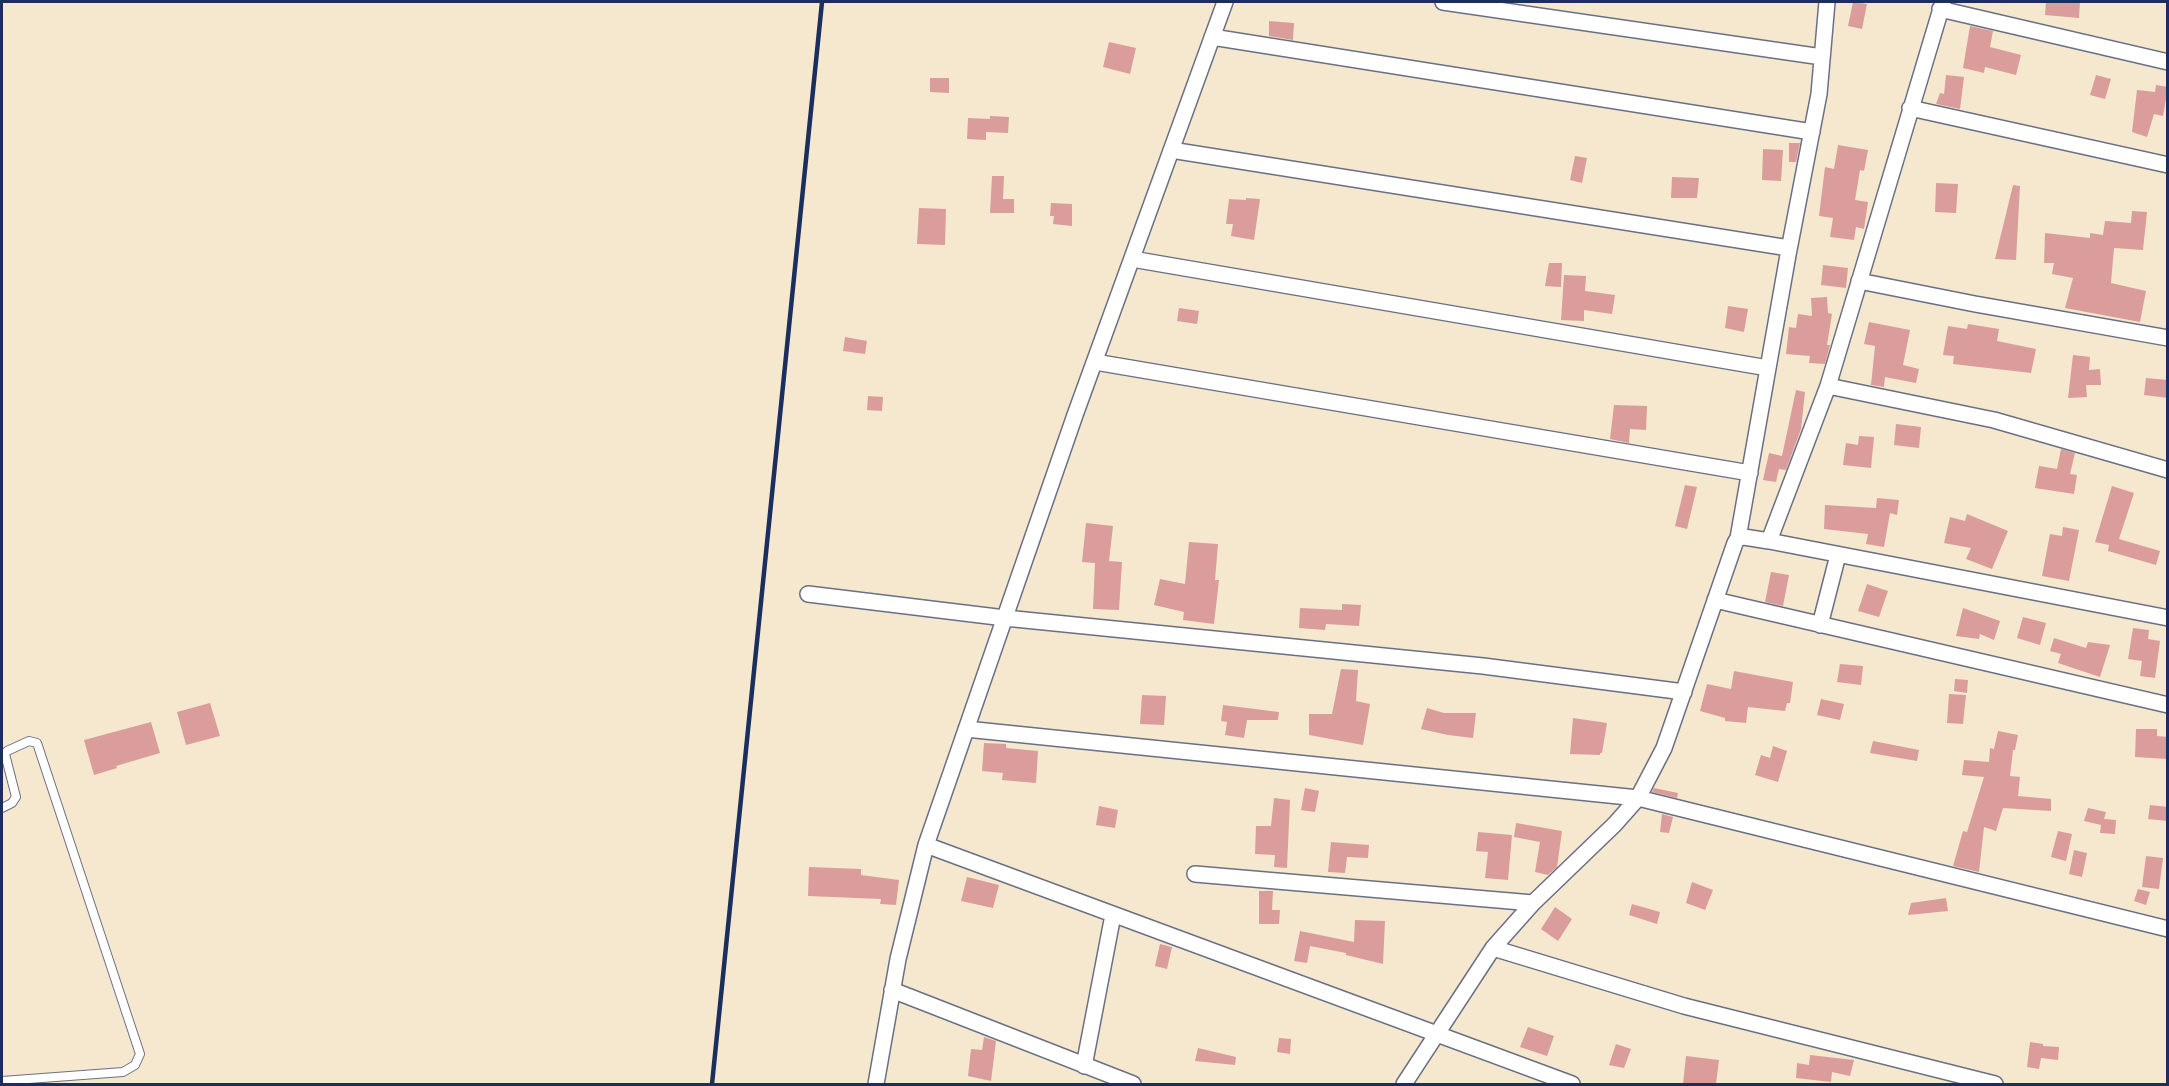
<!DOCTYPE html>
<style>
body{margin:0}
#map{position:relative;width:2169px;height:1086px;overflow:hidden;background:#f6e8ce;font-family:"IM FELL Double Pica",serif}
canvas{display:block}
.frame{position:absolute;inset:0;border:3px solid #1b2f5e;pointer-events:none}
</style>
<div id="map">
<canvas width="2169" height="1086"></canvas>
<div class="frame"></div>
</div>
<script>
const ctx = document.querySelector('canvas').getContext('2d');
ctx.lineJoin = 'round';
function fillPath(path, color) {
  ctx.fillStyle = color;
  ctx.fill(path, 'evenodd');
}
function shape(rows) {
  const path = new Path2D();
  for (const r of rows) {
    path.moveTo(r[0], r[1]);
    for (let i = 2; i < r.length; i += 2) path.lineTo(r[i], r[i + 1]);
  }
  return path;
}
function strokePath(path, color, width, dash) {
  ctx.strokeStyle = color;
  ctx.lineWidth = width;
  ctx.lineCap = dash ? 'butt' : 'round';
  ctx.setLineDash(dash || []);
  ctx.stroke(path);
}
fillPath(shape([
 [1853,2,1867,4,1862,29,1848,26],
 [2046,2,2080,2,2079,18,2045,15],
 [1269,21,1294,23,1293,40,1269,36],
 [1970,26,1993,31,1990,47,2021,55,2016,75,1985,67,1984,73,1963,68],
 [1109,42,1136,48,1130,74,1103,67],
 [1946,75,1964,77,1960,109,1936,104,1940,93,1944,94],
 [2096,75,2111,79,2105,99,2090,95],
 [930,78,949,78,949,93,930,92],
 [2156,85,2168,87,2163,116,2154,114,2147,137,2132,132,2137,90,2155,92],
 [990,116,1009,117,1008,133,986,132,986,140,967,139,968,118,990,119],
 [1789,143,1800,143,1796,162,1789,162],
 [1838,145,1868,150,1864,171,1860,170,1855,200,1868,202,1864,229,1856,227,1854,240,1830,237,1833,218,1819,216,1825,167,1834,169],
 [1763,149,1783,150,1781,181,1762,180],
 [1575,156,1587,158,1582,183,1570,180],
 [992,176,1004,176,1003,199,1014,199,1014,213,990,213],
 [1672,177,1699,178,1697,198,1671,198],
 [1936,183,1958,184,1956,213,1935,212],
 [2013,185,2020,186,2016,260,1995,259],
 [1246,198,1260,199,1254,240,1231,236,1233,224,1226,224,1229,199,1246,200],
 [1051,203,1072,204,1072,226,1053,224,1054,216,1050,216],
 [919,208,946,209,945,245,917,244],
 [2132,211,2147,212,2143,250,2114,248,2111,283,2146,291,2140,322,2065,308,2073,278,2052,274,2054,263,2044,263,2045,233,2090,238,2090,233,2103,235,2105,221,2131,223],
 [1549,263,1562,263,1561,287,1545,286],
 [1823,265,1848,268,1846,288,1821,285],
 [1564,275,1586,276,1585,291,1615,295,1612,314,1584,310,1584,321,1561,320],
 [1827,297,1828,313,1832,314,1827,345,1830,345,1825,364,1809,363,1810,356,1786,354,1789,327,1796,328,1798,314,1812,316,1811,298],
 [1728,306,1748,309,1744,332,1725,328],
 [1179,308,1199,311,1197,324,1177,321],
 [1869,322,1910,330,1903,365,1919,369,1916,383,1885,377,1884,387,1871,385,1875,346,1864,344],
 [1968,324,1999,329,1997,341,2036,349,2031,373,1953,364,1954,356,1943,355,1948,326,1967,329],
 [845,337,867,341,865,354,843,351],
 [2073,355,2090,357,2089,370,2100,369,2101,385,2086,385,2087,397,2068,398],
 [2146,378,2168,380,2168,398,2144,395],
 [1796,390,1805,392,1801,429,1786,470,1779,469,1776,482,1763,480,1769,453,1782,456],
 [868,396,883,397,882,411,867,410],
 [1614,405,1647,406,1646,430,1630,429,1629,443,1610,439],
 [1896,424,1921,427,1919,448,1894,445],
 [1859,436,1874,437,1871,468,1843,465,1846,443,1858,445],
 [2061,449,2075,453,2070,474,2077,475,2074,494,2035,488,2039,466,2057,469],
 [1685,485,1697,487,1687,529,1675,526],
 [2112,486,2134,493,2119,539,2160,551,2156,565,2108,551,2109,545,2095,542],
 [1877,498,1899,500,1897,515,1890,513,1884,547,1866,544,1868,534,1824,529,1825,505,1876,508],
 [1967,514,2008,531,1992,569,1966,559,1971,548,1944,543,1950,517,1965,521],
 [1086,523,1113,526,1109,561,1122,562,1119,610,1093,609,1095,563,1082,562],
 [2063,527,2079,530,2069,581,2042,576,2050,534,2062,536],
 [1189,542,1218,544,1215,580,1219,580,1214,624,1183,620,1184,612,1154,605,1160,579,1185,584],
 [1771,572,1789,575,1783,606,1765,602],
 [1867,584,1888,591,1879,617,1858,611],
 [1342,604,1361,605,1359,626,1326,624,1325,630,1299,628,1300,608,1342,610],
 [1963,608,2000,621,1994,640,1980,634,1979,639,1956,636],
 [2023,617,2046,623,2040,645,2017,638],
 [2133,628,2149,630,2148,639,2160,641,2155,678,2140,676,2142,661,2128,659],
 [2054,638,2086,648,2088,642,2110,645,2100,677,2058,663,2061,654,2050,651],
 [1840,664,1863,666,1861,685,1837,682],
 [1341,669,1358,670,1356,701,1370,704,1363,745,1309,735,1309,714,1332,714],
 [1734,671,1793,682,1790,703,1787,703,1785,711,1748,707,1746,723,1725,721,1725,718,1700,711,1707,684,1731,689],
 [1955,679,1968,680,1967,693,1954,691],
 [1949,694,1966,695,1963,724,1947,723],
 [1142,695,1166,696,1164,725,1140,724],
 [1821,699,1844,704,1840,720,1817,715],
 [210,703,220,736,186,745,177,712],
 [1223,705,1279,712,1278,720,1247,720,1244,738,1225,735,1227,722,1221,721],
 [1427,708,1444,713,1476,713,1473,738,1448,735,1421,729],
 [1573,718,1607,723,1602,753,1600,753,1600,755,1570,754],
 [151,722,160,753,116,766,117,768,94,775,84,740],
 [2136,729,2157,729,2157,736,2168,737,2168,759,2135,757],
 [1998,731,2018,735,2015,750,2013,750,2010,776,2020,777,2018,796,2051,799,2051,811,2003,808,1996,831,1984,827,1979,872,1953,866,1963,831,1967,832,1984,777,1962,775,1964,760,1989,762,1990,748,1994,749],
 [1873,741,1919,750,1917,761,1870,753],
 [984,743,1006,744,1006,748,1038,751,1036,783,1002,780,1003,773,982,771],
 [1773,746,1787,751,1778,782,1755,775,1761,755,1770,758],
 [1305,788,1319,791,1315,812,1301,810],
 [1654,788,1678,793,1677,798,1652,792],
 [1274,798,1290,800,1287,868,1274,867,1275,855,1255,854,1256,826,1271,826],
 [2150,805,2168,807,2168,821,2148,819],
 [1099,806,1118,810,1115,828,1096,825],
 [2088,808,2106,812,2104,819,2116,820,2115,834,2100,833,2101,825,2084,821],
 [1662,814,1673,817,1669,833,1660,832],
 [1516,823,1562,831,1557,867,1548,875,1535,872,1540,842,1514,837],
 [2058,831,2072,834,2066,861,2051,857],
 [1478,832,1512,835,1508,880,1485,878,1488,852,1476,851],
 [1331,842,1369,845,1368,858,1347,857,1345,873,1328,872],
 [2074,850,2087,853,2082,877,2069,874],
 [2146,856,2163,858,2159,889,2142,887],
 [809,867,861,869,861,875,899,880,896,905,880,904,881,899,808,896],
 [967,877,999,885,993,908,961,901],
 [1692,882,1713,890,1705,910,1686,903],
 [2138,889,2150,892,2146,905,2134,901],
 [1259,891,1273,891,1272,910,1280,910,1279,924,1259,924],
 [1946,898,1948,911,1908,915,1911,903],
 [1632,904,1660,912,1657,924,1629,915],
 [1555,907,1572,919,1558,941,1541,929],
 [1355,920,1385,921,1383,964,1346,955,1346,953,1310,946,1307,963,1294,961,1300,931,1354,942],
 [1160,944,1172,947,1167,969,1155,966],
 [1528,1027,1554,1036,1547,1056,1520,1047],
 [984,1037,996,1041,991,1081,968,1076,971,1049,982,1050],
 [1279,1038,1291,1039,1290,1054,1277,1052],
 [2030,1042,2043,1044,2043,1046,2059,1047,2058,1060,2041,1058,2039,1069,2027,1067],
 [1616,1044,1631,1049,1624,1068,1609,1065],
 [1198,1048,1236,1057,1235,1065,1195,1061],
 [1810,1055,1854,1060,1850,1076,1832,1072,1831,1082,1796,1078,1797,1063,1809,1065],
 [1686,1056,1719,1060,1716,1084,1683,1084]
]), '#da9d9b');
const service = shape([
 [2,808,12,803,16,797,5,754,7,751,29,741,37,743,140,1054,135,1065,123,1072,2,1081]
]);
const minor = shape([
 [1443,2,1822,57],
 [1940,9,2168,62],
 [1212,37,1812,132],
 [1910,108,2168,165],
 [1171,150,1789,248],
 [1132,259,1768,368],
 [1859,281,1975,304,2168,338],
 [1095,362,1750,473],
 [1828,386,1994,420,2168,470],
 [1738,538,1744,537,1769,541,2168,618],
 [1769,541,1828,386,1943,2],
 [808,594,1005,618,1483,666,1684,692],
 [1715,600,2168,705],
 [1820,625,1838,555],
 [966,729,1638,798,2168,929],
 [926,845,1572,1084],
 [1195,874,1533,903],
 [1493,948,1684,1006,1995,1084],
 [892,990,1133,1084],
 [1084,1066,1113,915],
 [876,1084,898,959,926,845,1075,415,1225,2],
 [1404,1084,1493,948,1533,903,1615,824,1638,798,1664,748,1735,543,1738,538,1788,255,1819,94,1827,2]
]);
strokePath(service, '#687085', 10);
strokePath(minor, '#687085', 18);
strokePath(service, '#fff', 8);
strokePath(minor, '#fff', 15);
strokePath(shape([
 [712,1084,822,2]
]), '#1b2f5e', 4.5);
</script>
